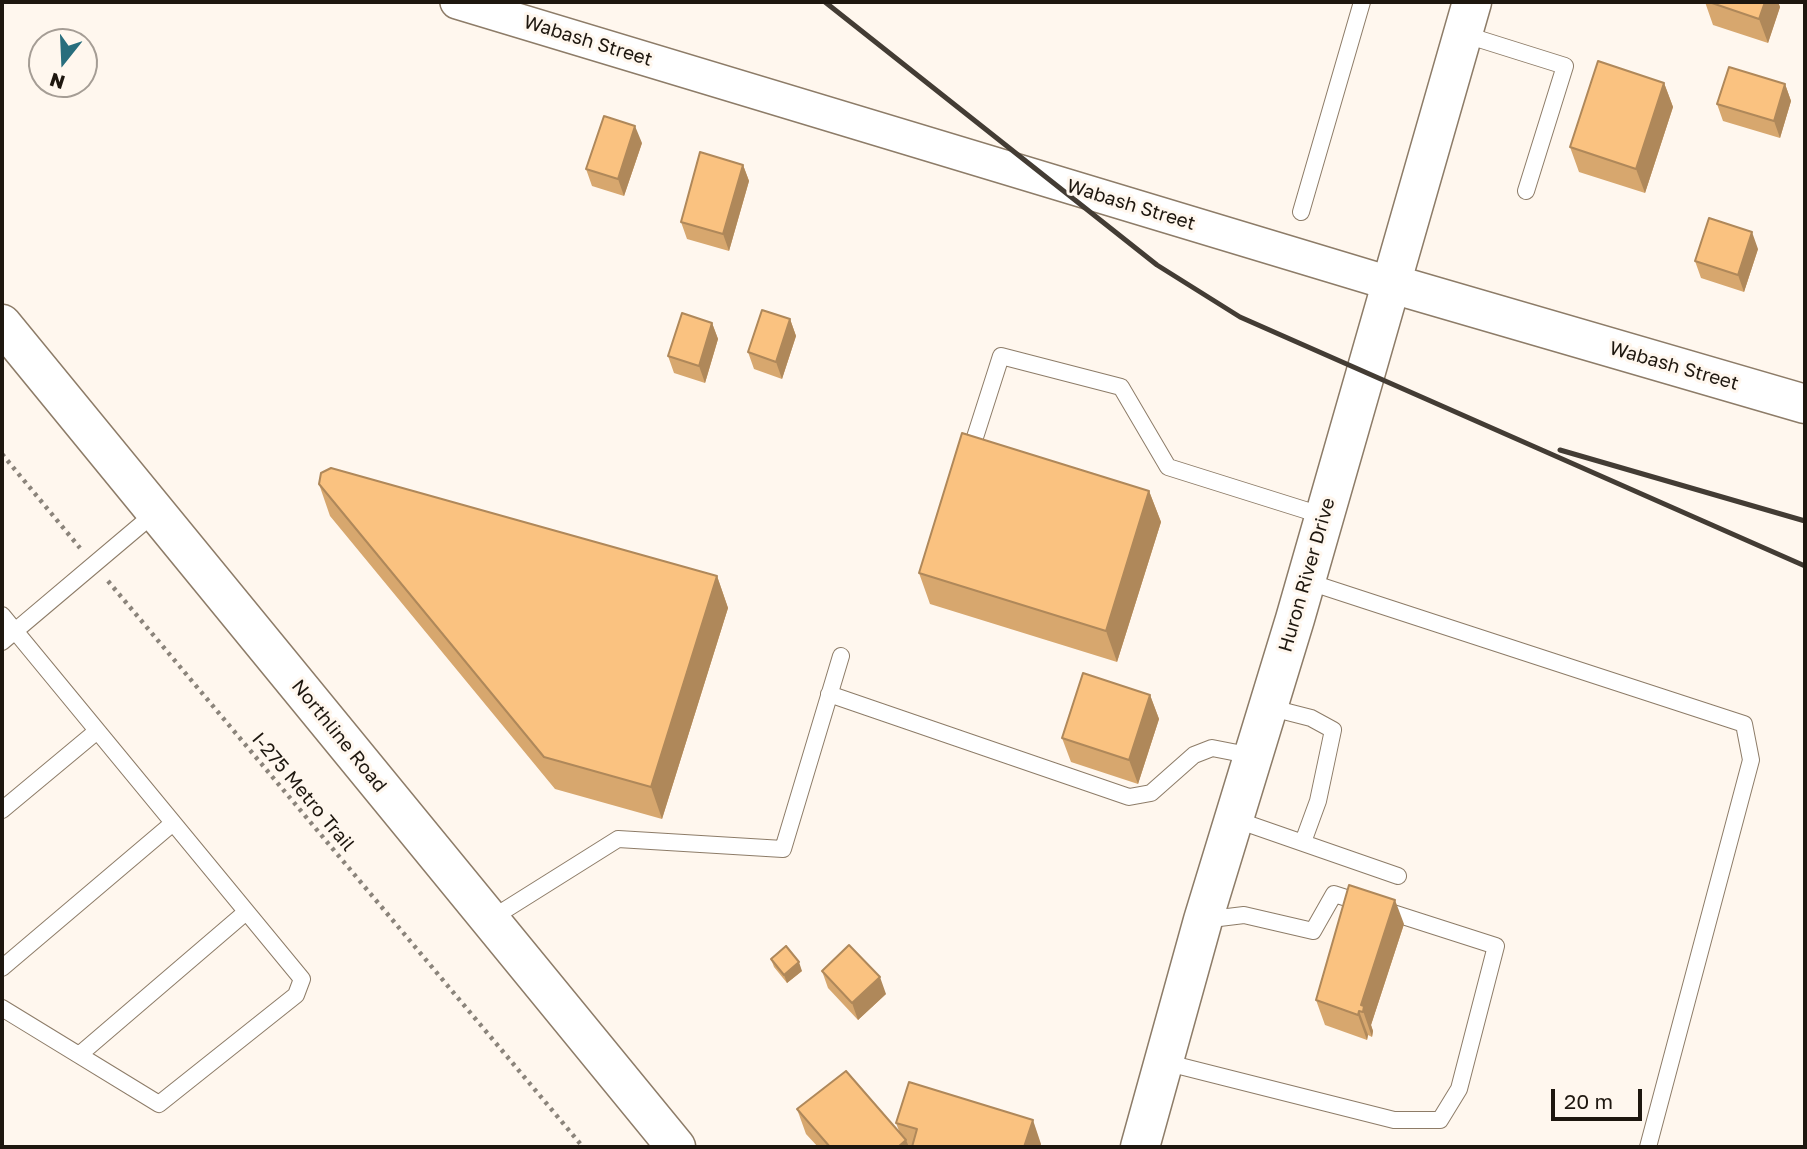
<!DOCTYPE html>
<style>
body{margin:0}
#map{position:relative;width:1807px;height:1149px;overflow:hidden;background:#fff7ee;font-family:"Golos Text",sans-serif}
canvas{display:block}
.frame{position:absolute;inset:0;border:4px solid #1e170f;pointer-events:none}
.north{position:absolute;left:28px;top:28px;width:70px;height:70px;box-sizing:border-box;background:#fff7ee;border:2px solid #a59d95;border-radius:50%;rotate:198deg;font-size:19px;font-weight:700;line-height:28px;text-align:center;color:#1e170f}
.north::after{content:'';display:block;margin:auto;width:24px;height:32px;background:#286e7d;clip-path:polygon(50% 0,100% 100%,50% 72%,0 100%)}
.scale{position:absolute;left:1551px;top:1089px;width:91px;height:32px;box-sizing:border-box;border:4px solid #1e170f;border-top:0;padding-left:9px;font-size:21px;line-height:24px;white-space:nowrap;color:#1e170f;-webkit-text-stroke:5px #fff7ee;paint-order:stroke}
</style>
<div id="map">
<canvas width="1807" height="1149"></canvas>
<div class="frame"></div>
<div class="north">N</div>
<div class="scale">20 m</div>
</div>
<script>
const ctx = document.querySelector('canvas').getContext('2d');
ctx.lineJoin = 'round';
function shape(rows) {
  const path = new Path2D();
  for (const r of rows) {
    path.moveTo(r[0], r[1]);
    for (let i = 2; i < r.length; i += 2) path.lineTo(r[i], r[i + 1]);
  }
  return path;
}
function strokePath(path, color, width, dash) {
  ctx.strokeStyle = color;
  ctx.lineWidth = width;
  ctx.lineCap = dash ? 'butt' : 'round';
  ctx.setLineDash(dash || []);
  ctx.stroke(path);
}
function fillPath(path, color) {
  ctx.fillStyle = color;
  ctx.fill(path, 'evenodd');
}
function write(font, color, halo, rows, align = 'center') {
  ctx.font = font + ' "Golos Text",sans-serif';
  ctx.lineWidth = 6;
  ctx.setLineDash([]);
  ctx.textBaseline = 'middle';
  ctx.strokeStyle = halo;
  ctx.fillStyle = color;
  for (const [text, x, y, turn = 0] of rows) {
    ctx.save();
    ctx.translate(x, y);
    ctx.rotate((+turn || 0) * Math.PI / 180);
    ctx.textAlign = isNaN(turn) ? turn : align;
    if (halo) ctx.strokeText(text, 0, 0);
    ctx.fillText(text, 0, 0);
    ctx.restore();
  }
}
const service = shape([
 [1463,34,1565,66,1526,191],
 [1301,212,1362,2],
 [969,456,1001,356,1121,387,1168,467,1324,516],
 [1306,581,1744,724,1751,760,1648,1147],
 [2,615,302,979,296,995,159,1104,2,1008],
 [2,642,156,512],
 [829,694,1129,797,1151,793,1194,755,1212,748,1253,756],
 [1268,707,1311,718,1333,730,1318,801,1303,842],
 [2,810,97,731],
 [1234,819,1398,876],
 [489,920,618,839,783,849,841,656],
 [2,968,173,823],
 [79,1055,246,912],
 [1164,1062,1394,1120,1440,1120,1459,1089,1496,946,1334,894,1313,931,1244,915,1203,920]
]);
const minor = shape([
 [457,2,1389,283]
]);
const tertiary = shape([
 [1389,283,1805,404],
 [2,324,676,1147],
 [1140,1147,1203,920,1295,619,1472,2]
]);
strokePath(service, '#8d7c68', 18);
strokePath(minor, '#8d7c68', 36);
strokePath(tertiary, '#8d7c68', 41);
strokePath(shape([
 [2,454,80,548],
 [108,581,583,1147]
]), '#8b847b', 4.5, [3.5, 5]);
strokePath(service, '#fff', 16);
strokePath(minor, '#fff', 33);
strokePath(tertiary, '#fff', 38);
strokePath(shape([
 [825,2,1157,265,1240,317,1805,566],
 [1560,450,1805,521]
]), '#433c34', 5);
fillPath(shape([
 [1705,2,1778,2,1780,7,1768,43,1713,25],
 [1664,83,1673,107,1645,193,1579,172,1570,147],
 [1785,84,1791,101,1780,138,1723,121,1717,104],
 [642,143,624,196,592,186,586,169],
 [743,165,749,181,729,251,687,239,681,222],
 [1758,249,1744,292,1701,278,1695,261],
 [790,319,796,336,782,379,754,369,748,352],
 [712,323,718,339,705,383,674,373,668,356],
 [319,484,717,576,728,608,662,819,555,789,330,516],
 [1149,491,1161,522,1117,662,930,604,919,573],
 [1150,695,1159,719,1138,784,1071,762,1062,738],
 [1404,924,1371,1025,1373,1031,1372,1037,1368,1035,1367,1040,1325,1025,1316,1000],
 [771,959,802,971,787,983,774,967],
 [822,971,886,994,858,1020,828,988],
 [797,1109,899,1131,896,1123,1041,1144,1040,1147,818,1147,806,1134]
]), '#d7a76e');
fillPath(shape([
 [1765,2,1778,2,1780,7,1768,43,1759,19],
 [1664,83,1673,107,1645,193,1636,169],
 [1785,84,1791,101,1780,138,1774,121],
 [635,126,642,143,624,196,618,179],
 [743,165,749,181,729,251,723,234],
 [1752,232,1758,249,1744,292,1738,275],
 [790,319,796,336,782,379,776,362],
 [712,323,718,339,705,383,699,366],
 [1149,491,1161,522,1117,662,1106,631],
 [717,576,728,608,662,819,651,787],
 [1150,695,1159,719,1138,784,1129,760],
 [1395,900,1404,924,1371,1025,1373,1031,1372,1037,1361,1005],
 [799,962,802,971,787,983,784,975],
 [880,977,886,994,858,1020,852,1003],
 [1359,1011,1368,1035,1367,1040,1358,1015],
 [1033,1120,1041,1144,1040,1147,1024,1147],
 [906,1140,909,1147,898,1147]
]), '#af885a');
const building = shape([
 [1709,2,1765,2,1759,19,1709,2],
 [1598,61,1664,83,1636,169,1570,147,1598,61],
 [1729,67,1785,84,1774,121,1717,104,1729,67],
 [604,116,635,126,618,179,586,169,604,116],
 [700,152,743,165,723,234,681,222,700,152],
 [1709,218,1752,232,1738,275,1695,261,1709,218],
 [762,310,790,319,776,362,748,352,762,310],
 [682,313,712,323,699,366,668,356,682,313],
 [962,433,1149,491,1106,631,919,573,962,433],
 [331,468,717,576,651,787,544,757,319,484,321,473,331,468],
 [1083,673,1150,695,1129,760,1062,738,1083,673],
 [1349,885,1395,900,1361,1005,1364,1006,1363,1012,1359,1011,1358,1015,1316,1000,1349,885],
 [849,945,880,977,852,1003,822,971,849,945],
 [786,946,799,962,784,975,771,959,786,946],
 [846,1071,906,1140,898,1147,830,1147,797,1109,846,1071],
 [909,1082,1033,1120,1024,1147,912,1147,917,1129,896,1123,909,1082]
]);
fillPath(building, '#fac280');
strokePath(building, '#af885a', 2);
write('19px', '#1e170f', '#fff7ee', [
 ["Wabash Street",588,41,17],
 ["Wabash Street",1131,205,17],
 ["Wabash Street",1674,366,16],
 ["Huron River Drive",1307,575,-74],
 ["Northline Road",339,736,51],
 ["I-275 Metro Trail",303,792,50]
]);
</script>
